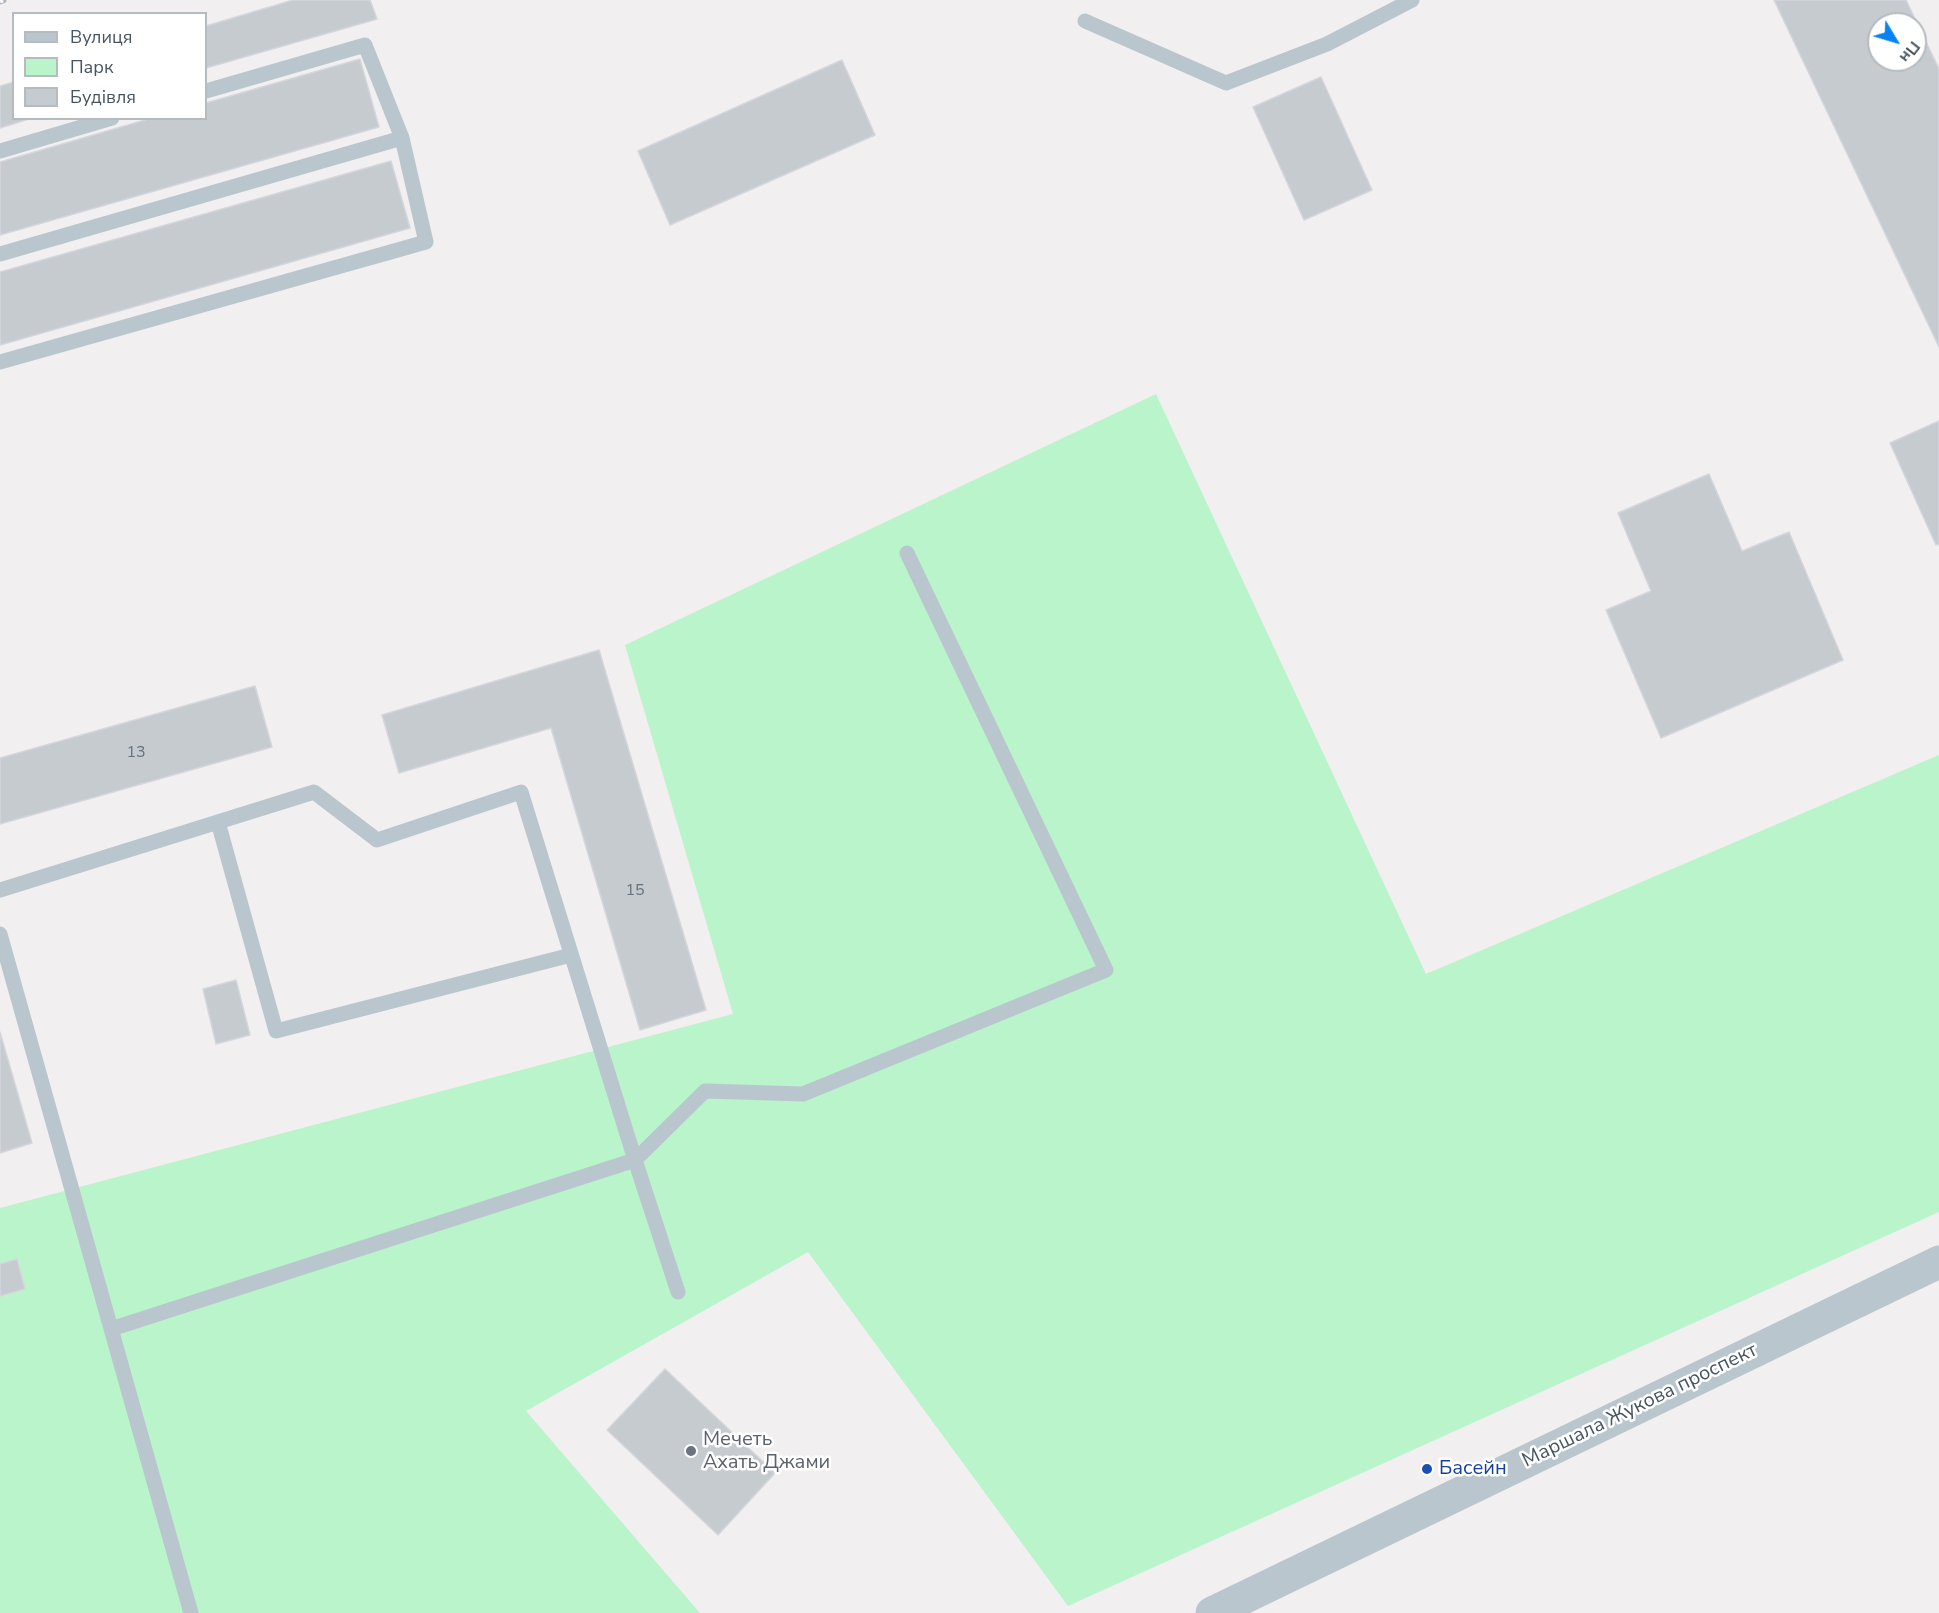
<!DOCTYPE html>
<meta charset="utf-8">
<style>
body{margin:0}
#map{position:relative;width:1939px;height:1613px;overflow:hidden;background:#f2eff0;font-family:"Nunito Sans",sans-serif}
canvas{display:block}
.legend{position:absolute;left:12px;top:12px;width:195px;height:108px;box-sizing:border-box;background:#fff;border:2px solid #b5bbbf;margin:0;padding:8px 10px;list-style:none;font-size:18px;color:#46555f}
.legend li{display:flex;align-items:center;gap:12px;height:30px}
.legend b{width:30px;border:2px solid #b5bbbf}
.north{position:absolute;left:1867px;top:12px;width:60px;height:60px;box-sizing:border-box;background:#fff;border:2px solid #b5bbbf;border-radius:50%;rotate:128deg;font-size:16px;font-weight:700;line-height:24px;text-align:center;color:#46555f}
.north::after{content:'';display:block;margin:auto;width:21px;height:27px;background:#0783f4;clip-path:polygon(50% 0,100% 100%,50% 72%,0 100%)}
</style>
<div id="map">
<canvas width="1939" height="1613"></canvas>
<ul class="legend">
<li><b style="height:8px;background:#bac6ce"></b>Вулиця</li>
<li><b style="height:16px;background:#baf4cb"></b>Парк</li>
<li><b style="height:16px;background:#c6cbd0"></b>Будівля</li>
</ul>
<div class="north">Пн</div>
</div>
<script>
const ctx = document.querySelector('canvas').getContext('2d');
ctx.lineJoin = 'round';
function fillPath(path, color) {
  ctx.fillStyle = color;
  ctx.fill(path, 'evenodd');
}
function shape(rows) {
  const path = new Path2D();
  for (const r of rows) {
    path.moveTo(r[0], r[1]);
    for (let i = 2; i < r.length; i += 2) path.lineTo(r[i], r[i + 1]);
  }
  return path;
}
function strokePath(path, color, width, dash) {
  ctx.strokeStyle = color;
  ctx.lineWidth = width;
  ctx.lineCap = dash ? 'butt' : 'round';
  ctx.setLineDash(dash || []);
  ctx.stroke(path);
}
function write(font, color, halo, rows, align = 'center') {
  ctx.font = font + ' "Nunito Sans",sans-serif';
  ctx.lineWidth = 5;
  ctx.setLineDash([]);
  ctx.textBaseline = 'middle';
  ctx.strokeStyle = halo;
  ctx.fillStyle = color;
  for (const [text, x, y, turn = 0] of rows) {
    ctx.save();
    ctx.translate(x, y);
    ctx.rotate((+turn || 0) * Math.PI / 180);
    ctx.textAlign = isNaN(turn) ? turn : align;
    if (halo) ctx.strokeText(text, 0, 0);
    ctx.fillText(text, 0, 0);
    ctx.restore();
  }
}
fillPath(shape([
 [1156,394,1426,974,1939,755,1939,1212,1068,1606,808,1252,526,1411,700,1613,0,1613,0,1208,733,1014,625,645]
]), '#baf4cb');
const building = shape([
 [293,0,370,0,377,19,206,68,206,26,293,0],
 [1774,0,1906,0,1939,69,1939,347,1774,0],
 [1879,24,1915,24,1915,60,1879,60,1879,24],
 [360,59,379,127,0,235,0,162,152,118,206,118,206,103,360,59],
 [842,60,875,135,670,225,638,151,842,60],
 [1321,77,1372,190,1304,220,1253,107,1321,77],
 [14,82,14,118,32,118,0,128,0,86,14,82],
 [391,161,410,228,0,345,0,272,391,161],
 [1939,421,1939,544,1936,545,1890,443,1939,421],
 [1709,474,1742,551,1789,532,1843,660,1661,738,1606,610,1651,591,1618,513,1709,474],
 [599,650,706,1010,640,1030,551,728,399,773,382,715,599,650],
 [255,686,272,747,0,824,0,758,255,686],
 [236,980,250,1035,216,1044,203,989,236,980],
 [0,1032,32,1143,0,1153,0,1032],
 [17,1259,25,1289,0,1296,0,1264,17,1259],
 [665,1369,775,1473,718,1535,607,1430,665,1369]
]);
fillPath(building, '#c6cbd0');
strokePath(building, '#d3d6dc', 1.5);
strokePath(shape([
 [1085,21,1226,83,1327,44,1412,0],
 [0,151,112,118],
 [0,254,402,138],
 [0,362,426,242,402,138,365,45,206,91],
 [218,822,276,1031,571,955],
 [0,890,314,792,377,840,521,792,635,1160,678,1292],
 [0,934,191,1613],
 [111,1329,635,1160,705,1091,803,1094,1106,970,907,553]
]), '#bac6ce', 15);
strokePath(shape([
 [1212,1613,1939,1262]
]), '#bac6ce', 33);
const rail = shape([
 [0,1,3,0]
]);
strokePath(rail, '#b1b5bb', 7);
strokePath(rail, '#fff', 4.5, [14]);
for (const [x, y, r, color] of [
 [691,1451,6,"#6b7280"],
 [1427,1469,6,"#1a4fb4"]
]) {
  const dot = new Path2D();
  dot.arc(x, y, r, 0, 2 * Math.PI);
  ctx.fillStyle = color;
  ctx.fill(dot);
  strokePath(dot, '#fff', 2);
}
write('16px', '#66727b', null, [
 ["13",136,753],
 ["15",635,891]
]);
write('20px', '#46555f', '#fff', [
 ["Маршала Жукова проспект",1640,1406,-26]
]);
write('20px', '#5b616d', '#fff', [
 ["Мечеть",703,1440],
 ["Ахать Джами",703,1463]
], 'left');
write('20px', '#164399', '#fff', [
 ["Басейн",1439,1469]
], 'left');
</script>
